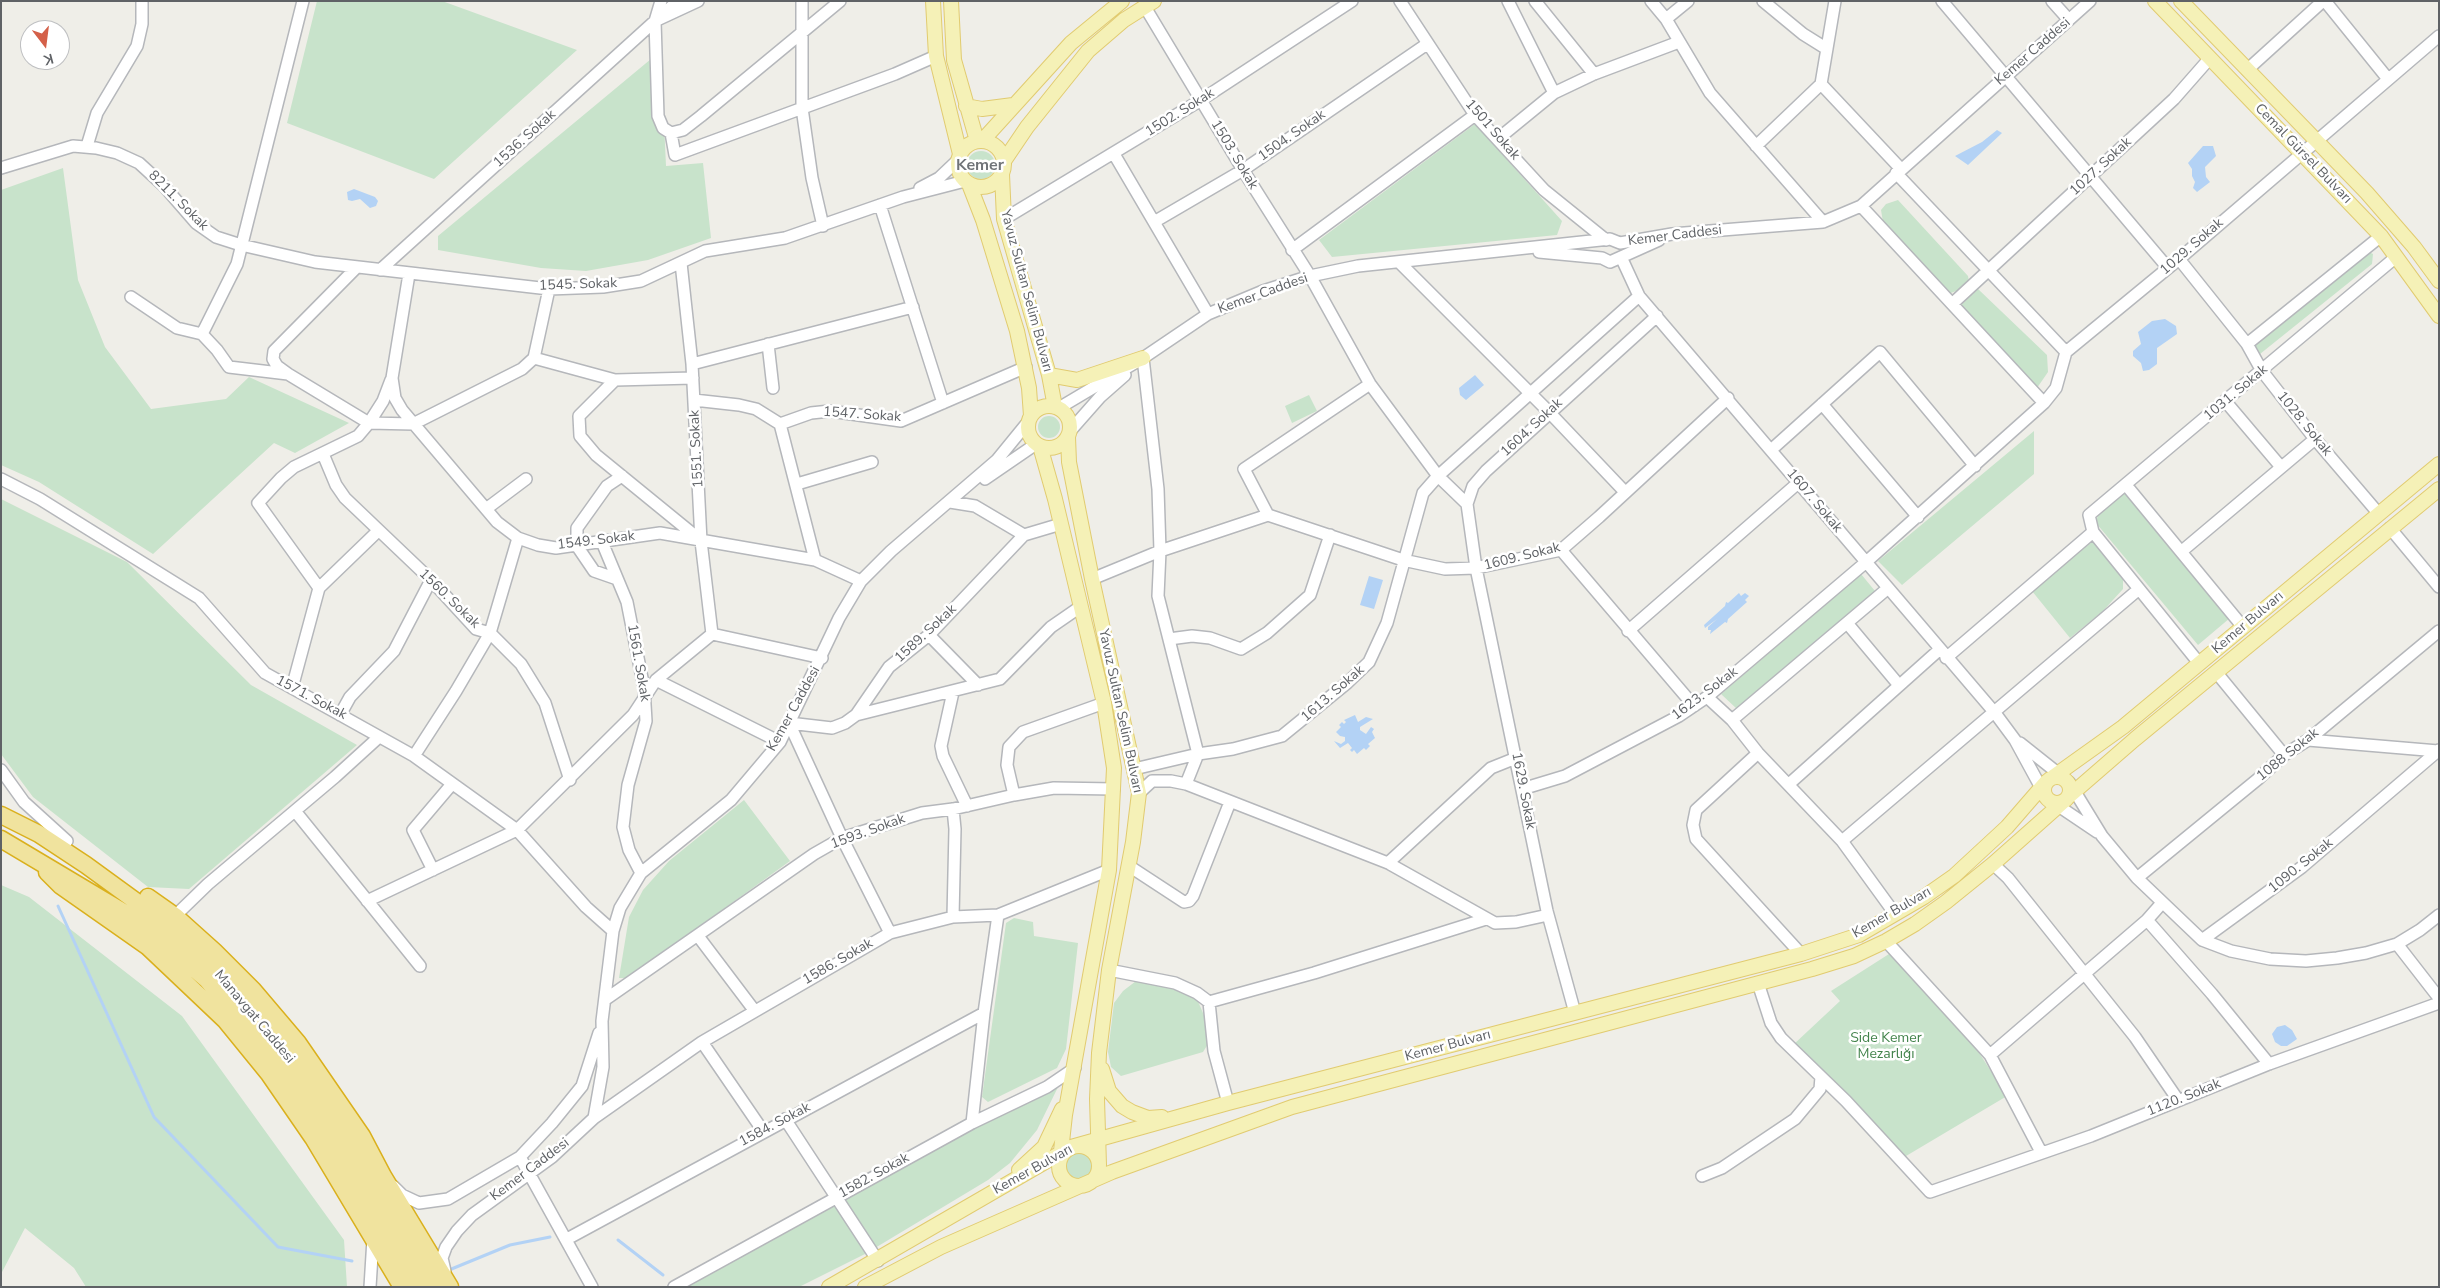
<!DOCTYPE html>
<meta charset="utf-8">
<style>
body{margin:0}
#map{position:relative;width:2440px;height:1288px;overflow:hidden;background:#efeee8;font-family:"Nunito Sans",sans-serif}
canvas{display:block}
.frame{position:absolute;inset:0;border:2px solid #5f6266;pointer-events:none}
.north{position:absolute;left:20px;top:20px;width:50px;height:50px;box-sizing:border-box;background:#fff;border:1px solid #bfc0c2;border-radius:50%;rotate:165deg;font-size:14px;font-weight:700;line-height:20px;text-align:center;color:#5f6266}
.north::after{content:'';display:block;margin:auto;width:18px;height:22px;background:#d46049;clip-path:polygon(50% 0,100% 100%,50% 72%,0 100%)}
</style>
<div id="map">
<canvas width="2440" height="1288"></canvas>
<div class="frame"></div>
<div class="north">K</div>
</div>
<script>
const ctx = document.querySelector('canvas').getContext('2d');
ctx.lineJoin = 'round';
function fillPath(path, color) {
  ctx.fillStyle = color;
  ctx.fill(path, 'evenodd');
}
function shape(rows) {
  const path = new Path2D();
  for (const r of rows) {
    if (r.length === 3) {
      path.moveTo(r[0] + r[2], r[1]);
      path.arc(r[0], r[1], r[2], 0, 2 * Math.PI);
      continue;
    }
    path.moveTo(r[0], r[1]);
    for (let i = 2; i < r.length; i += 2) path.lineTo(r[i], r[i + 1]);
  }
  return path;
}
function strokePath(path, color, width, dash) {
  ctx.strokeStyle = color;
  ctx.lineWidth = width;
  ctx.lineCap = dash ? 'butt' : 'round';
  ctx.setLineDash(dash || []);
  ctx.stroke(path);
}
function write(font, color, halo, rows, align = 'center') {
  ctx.font = font + ' "Nunito Sans",sans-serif';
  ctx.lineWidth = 5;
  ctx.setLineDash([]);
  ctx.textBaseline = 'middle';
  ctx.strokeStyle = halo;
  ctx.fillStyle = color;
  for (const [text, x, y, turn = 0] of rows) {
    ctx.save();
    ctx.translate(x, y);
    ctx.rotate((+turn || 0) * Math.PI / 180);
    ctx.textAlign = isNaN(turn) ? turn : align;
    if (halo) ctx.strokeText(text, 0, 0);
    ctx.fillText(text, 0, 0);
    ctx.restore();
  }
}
fillPath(shape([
 [317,1,442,1,577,50,434,179,287,123],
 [651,59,662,80,666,166,703,163,711,238,648,260,586,271,541,268,438,250,438,236],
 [1475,124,1562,221,1557,235,1332,257,1319,240],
 [981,165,14],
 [63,168,78,280,105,347,151,409,226,399,249,377,349,423,295,453,274,443,153,554,39,482,1,465,1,190],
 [1898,200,1968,276,1969,281,1959,290,1948,294,1942,289,1883,222,1881,210,1886,204],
 [2369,252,2373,254,2372,264,2260,354,2256,352,2252,346],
 [1978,289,2047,355,2048,372,2037,388,1960,306],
 [1309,395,1317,411,1292,423,1285,406],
 [1049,427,11],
 [2034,431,2034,474,1902,585,1878,561],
 [2124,491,2230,618,2198,645,2096,523,2099,510],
 [1,499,127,562,251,685,357,745,189,889,148,887,33,797,1,754],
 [2093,541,2123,578,2123,589,2102,612,2070,638,2032,591],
 [1861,574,1875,591,1737,709,1721,694],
 [744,800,790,861,628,978,619,978,629,917,643,890,669,861],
 [1,885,29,897,182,1016,344,1240,347,1287,86,1287,74,1268,25,1228,1,1274],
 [1014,918,1033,922,1034,936,1078,943,1066,1049,1057,1068,988,1102,982,1097,1006,923],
 [1889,954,1976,1048,2007,1096,1901,1159,1793,1045,1840,1001,1831,991],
 [1136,981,1168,984,1197,999,1206,1020,1208,1044,1203,1052,1121,1076,1111,1067,1108,1052,1114,1003,1123,991],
 [1058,1087,1037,1130,1010,1163,988,1180,865,1254,799,1287,683,1287,975,1128],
 [1079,1166,13]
]), '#c8e3cb');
fillPath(shape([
 [1997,130,2002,133,1968,165,1955,156,1982,142],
 [2203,146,2213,146,2216,156,2205,167,2206,177,2210,182,2197,192,2193,188,2195,182,2192,176,2192,169,2188,163],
 [354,189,375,197,378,201,376,206,370,208,360,199,352,201,348,200,347,192],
 [2165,319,2176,326,2177,334,2157,348,2157,364,2149,370,2143,371,2141,363,2133,356,2133,351,2141,344,2138,332,2152,321],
 [1475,375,1484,385,1466,400,1460,395,1459,388],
 [1369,576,1383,580,1374,609,1360,605],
 [1739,593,1741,596,1745,593,1749,596,1745,600,1747,602,1728,619,1727,623,1725,622,1710,634,1711,630,1708,630,1708,627,1717,619,1705,628,1704,625,1725,606,1726,602,1728,603],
 [1355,715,1358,722,1366,717,1373,719,1360,727,1360,730,1366,734,1371,727,1374,729,1372,732,1375,738,1368,744,1370,746,1366,750,1364,748,1357,754,1354,750,1352,752,1350,750,1352,748,1348,743,1340,748,1334,741,1341,744,1345,741,1345,737,1340,736,1336,732,1341,727,1339,725,1342,722,1344,724,1346,722,1344,720],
 [2285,1025,2292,1030,2297,1039,2287,1046,2281,1046,2275,1042,2272,1034,2277,1027]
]), '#b3d2f5');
strokePath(shape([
 [58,906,154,1117,278,1247,352,1261],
 [618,1240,663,1275],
 [449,1270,510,1245,550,1237]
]), '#b3d2f5', 3);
const minor = shape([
 [802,1,802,108,812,178,823,226],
 [1400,1,1475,115,1544,190,1606,240],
 [1508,1,1554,93],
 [1535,1,1594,74],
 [1651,1,1666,19,1710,93,1823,222],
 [1763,1,1803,34,1827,49],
 [1942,1,2168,268],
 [2052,1,2069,20],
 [2325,1,2388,79],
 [1145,7,1243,170,1310,276,1370,384,1438,476,1467,504],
 [662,15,678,1],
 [1666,19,1688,1],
 [655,21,658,116,663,128,671,133,683,130,701,116,840,1],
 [655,21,698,1],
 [2247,70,2323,1],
 [1821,84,1901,169],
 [671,133,675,155,895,74,936,56],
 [1499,138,1554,93,1594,74,1679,42],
 [87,146,97,113,137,46,142,24,142,1],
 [1756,146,1821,84,1835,1],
 [1114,154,1208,314],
 [1,168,73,146,96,148,117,153,139,163,163,185,196,223,216,237,241,245,315,262,549,289,603,287,641,281,705,251,785,238,903,197,965,181],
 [1896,173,2066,352],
 [920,188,939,178,958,160],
 [880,205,943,403],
 [1861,206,2044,403],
 [1004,219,1201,100,1352,1],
 [1154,222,1243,170,1427,44],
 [1292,250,1475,115],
 [1539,252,1602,258,1610,262,1659,240],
 [1621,257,1639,296,1995,713,2015,740,2045,795],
 [2179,259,2247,344,2262,371,2315,439,2379,514],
 [1399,262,1549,412,1625,492],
 [681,263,692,364,701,541,712,634],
 [357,267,274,351,273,359,277,366,288,374,369,423,383,401,391,380],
 [380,270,655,21,661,1],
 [409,274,392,378,395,398,402,410,497,522,518,538,538,545,556,548,660,533,815,560,861,581],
 [549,289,534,358,615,380,693,378],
 [131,297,177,328,202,334],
 [1952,304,2174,99,2210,58],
 [768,344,773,388],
 [2247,344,2381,236],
 [1143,358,1158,489,1160,551,1158,596,1198,754,1186,784],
 [692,364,913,307],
 [288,374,229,367,217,350,202,334,237,264,303,1],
 [615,380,579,416,580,436,596,455,699,539],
 [694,400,739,405,756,409,780,424,811,413,830,411,901,421,1026,367],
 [2226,402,2281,467],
 [1822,404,1918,517],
 [1059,408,1143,358,1208,314,1263,291,1310,276,1358,266,1610,239,1620,243,1672,234,1823,222,1861,206,2090,1],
 [780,424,815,560],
 [1070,431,1100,397,1125,375],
 [1771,450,1880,352,1975,466],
 [323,454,336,485,345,498,431,580,476,629,490,633,521,664,545,703,570,780],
 [1,479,40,499,199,598,265,673,414,756,517,830,586,907,613,931],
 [985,479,1036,444],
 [797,484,872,462],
 [2126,485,2243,627],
 [950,502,975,506,1024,535],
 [486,509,526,479],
 [1268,515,1244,469,1370,384],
 [2390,528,2439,587],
 [602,542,627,602,644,688,646,721,628,785,623,827,629,850,641,873],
 [1561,550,1694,706],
 [2182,551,2315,439],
 [617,579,594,571,577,546,577,528,607,486,622,476],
 [1092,579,1160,551,1268,515,1403,560,1445,569,1476,568,1561,550,1599,517,1728,398],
 [319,588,258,503,281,478,294,467,358,436,369,423,413,424,522,369,534,358],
 [1847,623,1898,684],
 [1628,631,1798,483],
 [712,634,822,658],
 [929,635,978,685],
 [1169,639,1192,636,1210,638,1241,649,1267,633,1310,595,1330,535],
 [1946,658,2093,532],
 [2199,663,2093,532,2089,515,2396,257],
 [2216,672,2284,755],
 [656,680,780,742],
 [292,688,319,588,378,531],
 [953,692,941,746,943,756,967,806],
 [1707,697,1732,720,1758,753,1842,841,1895,914],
 [340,715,350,697,394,651,431,580],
 [856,715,1000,679,1051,627,1080,607],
 [1732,720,1887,589],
 [789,723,832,728,845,723,856,715,889,667,929,635,1024,535,1061,524],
 [789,723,842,838,890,933],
 [2308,740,2438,751],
 [2020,743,2064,778],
 [1758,753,1696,810,1693,825,1696,839,1801,954],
 [414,756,456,691,490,633,518,538],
 [1134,769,1198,754,1233,749,1282,736,1347,683,1369,662,1387,623,1423,493,1438,476,1639,296],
 [1,770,24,802,67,841],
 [2069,782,2102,836,2137,878,2202,940,2302,867,2439,750],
 [1789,784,1939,650],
 [1522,789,1565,776,1679,716,1707,697,1865,563,2044,403,2056,388,2066,352,2179,259,2439,36],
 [1139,793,1152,781,1171,781,1186,784,1388,863,1495,923,1516,922,1548,915],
 [1014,795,1007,765,1009,747,1023,732,1104,703],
 [2051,801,2097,832],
 [295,811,420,966],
 [1842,841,2139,589],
 [1388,863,1491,768,1516,758],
 [1993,864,2008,878,2135,1037,2178,1100],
 [1129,866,1184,902,1189,901,1193,896,1230,802],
 [433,870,413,830,452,784],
 [2137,878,2258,779,2284,755,2308,740,2439,631],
 [367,901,517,830,633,715,656,680,712,634],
 [175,916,208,884,335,777,379,737],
 [953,917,955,829,953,809],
 [2147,920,2212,994,2269,1064],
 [698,936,754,1010],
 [2202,940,2231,951,2270,959,2306,961,2337,958,2366,953,2397,944,2420,930,2439,915],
 [1886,941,1990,1055,2041,1152],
 [2397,944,2439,998],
 [1109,970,1175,983,1197,993,1209,1002,1314,973,1486,919],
 [1758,983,1771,1023,1781,1038,1846,1101,1930,1192,2091,1136,2269,1064,2439,1003],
 [606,999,814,854,842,838,922,813,953,809,1014,795,1054,788,1114,789],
 [1209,1002,1214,1051,1228,1103],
 [1575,1013,1547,911,1476,568,1467,504,1473,486,1486,471,1657,316],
 [702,1042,763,1131],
 [1990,1055,2147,920,2162,903],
 [594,1118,702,1042,890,933,953,917,998,915,1109,870],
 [785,1119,878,1261],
 [972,1123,984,1013,998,915],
 [520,1157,592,1287],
 [1702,1176,1722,1168,1795,1119,1820,1089,1821,1077],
 [393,1186,402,1195,419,1203,448,1199,520,1157,552,1123,582,1086,599,1033],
 [567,1239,984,1013],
 [445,1271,442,1258,446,1247,457,1231,472,1215,552,1157,594,1118,603,1067,602,1021,613,931,620,908,641,873,731,800,780,742,839,618,861,581,891,551,997,460,1028,422],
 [370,1287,373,1239],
 [674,1287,972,1123,1047,1087,1075,1068]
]);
const major = shape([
 [933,1,936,56,960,154],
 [951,1,954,60,977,141],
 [2155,1,2381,236,2439,316],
 [2181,1,2367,193,2414,247,2439,281],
 [966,106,982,109,1013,105],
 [981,164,23],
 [982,141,1071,43,1122,1],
 [1004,161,1027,127,1088,51,1124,20,1154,1],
 [1002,174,1004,219,1049,375,1055,407],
 [969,184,983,220,1017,331,1029,388,1031,416],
 [1049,375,1077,380,1143,358],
 [1049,427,21],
 [1068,437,1069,462,1092,579,1139,793,1133,842,1109,970,1099,1053,1097,1099,1099,1165],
 [1040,446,1055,499,1104,703,1114,768,1109,870,1065,1115,1060,1160],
 [2057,790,13],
 [2053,777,2123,727,2439,464],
 [2067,798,2135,739,2439,489],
 [1102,1069,1109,1091,1122,1106,1132,1112,1148,1118,1162,1117],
 [1079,1166,20],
 [1019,1170,1044,1147,1062,1109],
 [829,1287,1071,1147,1228,1103,1801,954,1859,935,1924,897,1954,876,2007,827,2046,782],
 [865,1287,941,1247,1112,1172,1292,1107,1812,969,1854,956,1886,941,1915,924,1946,902,1993,864,2064,801]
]);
const highway = shape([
 [1,815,39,834,86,865,156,916,215,971,270,1031,337,1122,434,1287],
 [1,839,137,920,207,980,258,1039,323,1127,417,1287],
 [47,872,61,886,148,947,225,1020,269,1074,313,1138,402,1287],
 [148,897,175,916,214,951,253,990,298,1043,362,1136,383,1176,450,1287]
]);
strokePath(minor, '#b5b7bb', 14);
strokePath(major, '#e1cb70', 16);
strokePath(highway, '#dab01d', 19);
strokePath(minor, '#fff', 11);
strokePath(major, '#f5f1b7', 14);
strokePath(highway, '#f0e39e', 16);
write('14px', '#5f6266', '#fff', [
 ["Kemer Caddesi",2033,52,-41],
 ["1502. Sokak",1180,113,-32],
 ["1501 Sokak",1492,130,49],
 ["1504. Sokak",1292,136,-35],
 ["1536. Sokak",525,139,-42],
 ["Cemal Gürsel Bulvarı",2303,154,46],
 ["1503. Sokak",1234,155,59],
 ["1027. Sokak",2101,167,-43],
 ["8211. Sokak",178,201,45],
 ["Kemer Caddesi",1675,236,-7],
 ["1029. Sokak",2192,247,-41],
 ["1545. Sokak",578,285,-2],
 ["Yavuz Sultan Selim Bulvarı",1026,291,75],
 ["Kemer Caddesi",1263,294,-20],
 ["1031. Sokak",2236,393,-40],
 ["1547. Sokak",862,415,4],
 ["1028. Sokak",2304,424,51],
 ["1604. Sokak",1532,428,-43],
 ["1551. Sokak",697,449,-93],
 ["1607. Sokak",1814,501,50],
 ["1549. Sokak",596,541,-7],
 ["1609. Sokak",1522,557,-14],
 ["1560. Sokak",449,599,44],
 ["Kemer Bulvarı",2248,623,-40],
 ["1589. Sokak",926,634,-43],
 ["1561. Sokak",638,663,80],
 ["1613. Sokak",1333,694,-41],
 ["1623. Sokak",1705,694,-37],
 ["1571. Sokak",311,698,28],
 ["Kemer Caddesi",794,709,-61],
 ["Yavuz Sultan Selim Bulvarı",1120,711,78],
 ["1088 Sokak",2288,755,-39],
 ["1629. Sokak",1523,791,79],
 ["1593. Sokak",868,832,-20],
 ["1090. Sokak",2301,866,-39],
 ["Kemer Bulvarı",1892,913,-30],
 ["1586. Sokak",838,962,-30],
 ["Manavgat Caddesi",254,1017,50],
 ["Kemer Bulvarı",1448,1046,-15],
 ["1120. Sokak",2184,1098,-22],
 ["1584. Sokak",775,1125,-28],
 ["Kemer Caddesi",530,1170,-37],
 ["Kemer Bulvarı",1033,1170,-29],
 ["1582. Sokak",874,1176,-29]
]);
write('14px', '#42834b', '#fff', [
 ["Side Kemer",1886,1039],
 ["Mezarlığı",1886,1055]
]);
write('bold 16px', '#707478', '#fff', [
 ["Kemer",980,166]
]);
</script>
